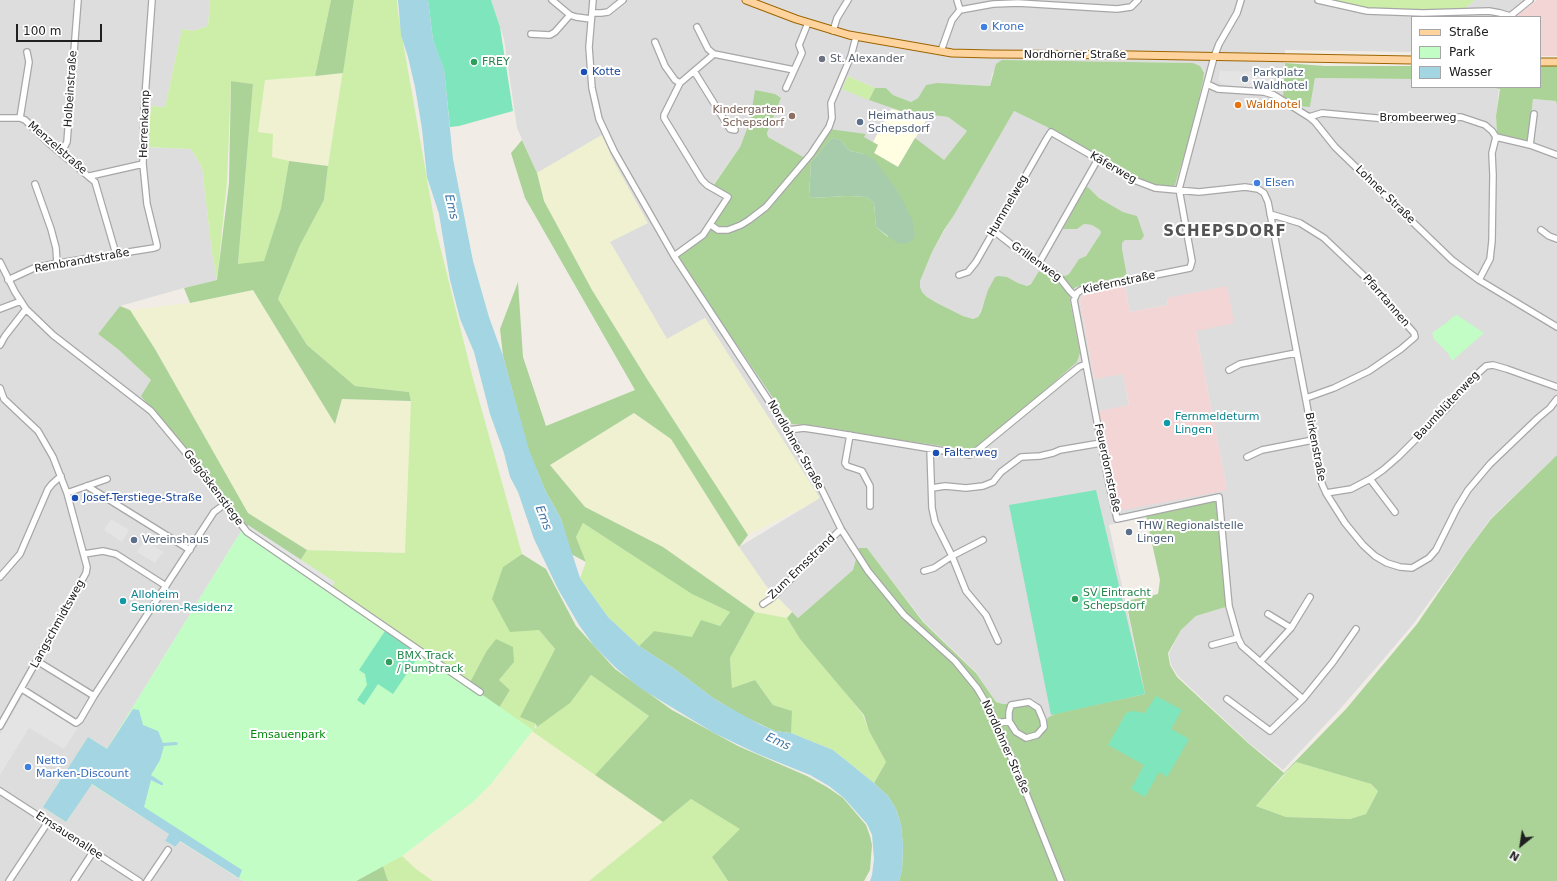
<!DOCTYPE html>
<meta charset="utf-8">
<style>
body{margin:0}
#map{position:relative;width:1557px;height:881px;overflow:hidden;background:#f1ede6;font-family:"DejaVu Sans",sans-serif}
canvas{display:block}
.legend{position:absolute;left:1411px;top:16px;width:130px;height:72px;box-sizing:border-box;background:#fff;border:1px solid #a6a6a6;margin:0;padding:5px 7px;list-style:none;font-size:12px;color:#202020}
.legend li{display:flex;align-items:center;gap:8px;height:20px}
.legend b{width:20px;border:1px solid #a6a6a6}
.north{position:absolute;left:1501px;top:825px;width:40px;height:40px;-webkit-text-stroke:3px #fff;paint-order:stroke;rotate:210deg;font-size:11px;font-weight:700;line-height:16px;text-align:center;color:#202020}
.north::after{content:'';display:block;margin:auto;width:14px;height:18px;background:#202020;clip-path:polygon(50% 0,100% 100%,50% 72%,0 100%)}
.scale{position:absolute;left:16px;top:24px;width:86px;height:18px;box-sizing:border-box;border:2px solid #202020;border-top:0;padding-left:5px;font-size:12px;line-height:14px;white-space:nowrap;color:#202020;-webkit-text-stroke:3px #fff;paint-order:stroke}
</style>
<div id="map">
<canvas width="1557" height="881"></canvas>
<ul class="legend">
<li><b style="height:5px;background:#ffd39e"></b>Straße</li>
<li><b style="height:11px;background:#c1fdc5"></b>Park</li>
<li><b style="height:11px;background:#a4d5e2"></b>Wasser</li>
</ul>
<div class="north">N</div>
<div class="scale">100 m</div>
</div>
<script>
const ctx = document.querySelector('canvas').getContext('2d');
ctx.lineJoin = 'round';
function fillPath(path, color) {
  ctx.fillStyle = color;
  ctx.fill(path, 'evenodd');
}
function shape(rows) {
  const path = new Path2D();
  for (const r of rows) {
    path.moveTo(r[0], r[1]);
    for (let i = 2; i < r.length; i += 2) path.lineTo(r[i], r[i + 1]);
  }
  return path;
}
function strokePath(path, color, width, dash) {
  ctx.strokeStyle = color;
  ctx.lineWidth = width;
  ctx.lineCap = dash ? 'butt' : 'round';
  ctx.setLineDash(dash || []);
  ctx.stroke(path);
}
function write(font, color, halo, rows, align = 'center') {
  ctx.font = font + ' "DejaVu Sans",sans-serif';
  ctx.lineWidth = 4;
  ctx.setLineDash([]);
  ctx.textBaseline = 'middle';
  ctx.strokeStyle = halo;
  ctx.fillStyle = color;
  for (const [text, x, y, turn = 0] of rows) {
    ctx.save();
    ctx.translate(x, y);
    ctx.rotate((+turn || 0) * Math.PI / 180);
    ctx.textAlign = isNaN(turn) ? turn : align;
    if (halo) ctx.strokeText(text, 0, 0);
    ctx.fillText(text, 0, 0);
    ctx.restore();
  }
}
fillPath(shape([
 [0,0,210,0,208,26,193,31,182,29,165,107,151,106,147,147,191,149,202,167,212,252,217,280,184,288,120,306,98,334,119,350,151,380,192,458,243,528,107,749,88,738,43,807,66,822,91,784,169,834,165,841,171,844,175,847,179,841,243,881,0,881],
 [491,0,1313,0,1325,4,1387,14,1440,16,1453,15,1462,11,1475,0,1525,0,1505,17,1412,17,1412,52,1285,50,1283,97,1310,107,1315,78,1412,79,1412,87,1485,87,1499,89,1496,116,1497,135,1528,142,1533,99,1556,101,1557,106,1557,455,1491,518,1414,623,1382,661,1340,709,1283,770,1249,743,1178,676,1171,665,1169,653,1181,630,1196,616,1229,606,1219,497,1109,525,1145,694,1057,713,1047,719,1041,706,1033,699,1029,702,1016,704,1003,704,996,702,976,672,924,622,867,548,859,548,853,570,798,618,766,586,739,547,805,507,819,497,705,318,667,339,610,242,612,158,602,135,537,173,517,128,504,39],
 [1003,60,1193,63,1203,81,1192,130,1177,178,1171,187,1162,185,1153,185,1047,127,1014,111,932,252,920,281,919,287,922,292,927,297,937,303,963,316,973,319,978,317,985,301,1007,277,1018,283,1027,286,1044,274,1060,274,1065,276,1069,274,1079,259,1086,256,1101,233,1100,230,1092,225,1084,224,1077,229,1063,229,1085,188,1089,188,1099,198,1123,212,1133,215,1141,240,1125,240,1122,243,1122,249,1127,276,1076,287,1071,291,1070,301,1080,353,1077,362,1018,414,971,450,899,440,818,426,791,424,727,194,713,185,740,147,750,121,756,90,781,98,767,133,768,137,805,158,866,134,864,137,874,153,898,167,944,160,967,131,948,117,901,111,886,88,893,95,911,102,918,98,926,85,957,84,990,86,992,74],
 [848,76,875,88,869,99,842,89],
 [1125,286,1130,312,1168,305,1167,298,1196,331,1227,490,1100,411,1129,406,1123,373,1094,379,1080,301,1083,295,1087,294]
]), '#dedddd');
fillPath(shape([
 [1537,0,1557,0,1557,56,1540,56,1540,17,1515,17],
 [1125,286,1130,312,1168,305,1167,298,1227,286,1234,323,1196,331,1227,490,1118,511,1099,411,1129,405,1123,374,1094,379,1080,301,1083,295]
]), '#f3d5d5');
fillPath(shape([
 [891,109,928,117,898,167,874,153,878,145,873,142]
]), '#fffee2');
fillPath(shape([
 [343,73,328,166,289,161,272,157,258,132,265,80],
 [602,135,612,158,648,223,610,242,667,339,705,318,820,498,805,507,748,535,647,379,592,290,544,201,537,173],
 [253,290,335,424,342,399,411,401,411,553,307,550,248,513,155,349,130,310,190,303],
 [634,413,671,439,739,547,766,586,792,612,787,618,755,612,663,547,585,507,550,465],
 [533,730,663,822,589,881,433,881,416,869,402,856,473,802,491,784]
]), '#eff1d1');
fillPath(shape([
 [210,0,331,0,315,76,265,80,258,132,273,134,272,157,289,161,281,208,264,262,238,265,253,84,231,81,227,182,217,280,212,252,202,167,191,149,147,147,151,106,165,107,182,29,193,31,208,26],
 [354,0,397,0,398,13,436,230,472,375,522,554,503,567,539,630,555,649,521,717,536,724,534,729,569,703,591,675,649,716,595,775,499,708,510,690,499,680,514,662,486,652,468,686,298,564,307,550,405,553,411,401,409,392,355,386,307,345,278,299,301,242,324,200,328,166],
 [1325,0,1475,0,1462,11,1367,10],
 [848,76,875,88,869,100,842,89],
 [583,523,693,594,730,612,720,626,692,638,654,631,639,646,608,617,580,578,586,562,576,537],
 [755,612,787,618,800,639,830,673,863,715,869,731,886,762,874,783,833,750,791,733,791,711,773,705,755,680,732,688,730,658],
 [1296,762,1371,784,1378,791,1366,814,1350,819,1286,817,1256,806],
 [691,799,741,829,712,857,728,881,589,881],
 [402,856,416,869,433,881,388,881,383,866]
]), '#cdeea9');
fillPath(shape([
 [331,0,354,0,343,73,315,76],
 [1002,60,1193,63,1200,66,1204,73,1203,81,1192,130,1175,185,1171,187,1162,185,1153,185,1136,179,1047,127,1014,111,954,215,944,230,932,252,920,281,920,287,922,292,927,297,937,303,963,316,973,319,978,317,981,312,988,290,995,277,999,276,1007,277,1018,283,1027,286,1031,284,1039,271,1044,274,1060,274,1065,276,1069,274,1079,259,1086,256,1101,233,1100,230,1092,225,1084,224,1077,229,1063,229,1085,188,1087,187,1089,188,1099,198,1123,212,1137,216,1144,236,1141,240,1125,240,1122,243,1122,249,1127,276,1076,287,1071,291,1070,301,1080,353,1077,362,1018,414,974,449,971,450,899,440,818,426,791,424,676,256,700,235,727,195,713,186,740,147,750,121,755,90,775,94,781,98,767,133,768,137,805,158,829,129,866,134,864,137,878,145,874,153,898,167,915,138,944,160,967,131,948,117,901,111,869,100,875,88,886,88,893,95,911,102,918,98,926,85,937,83,990,86,996,64],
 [832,138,840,140,850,151,864,154,888,237,876,227,874,203,867,197,847,196,811,198,809,196,811,162],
 [1285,63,1325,66,1412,66,1412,79,1315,78,1310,107,1298,106,1283,97],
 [1540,66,1557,66,1557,106,1556,101,1533,99,1528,142,1497,135,1496,116,1500,89,1486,87,1540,87],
 [231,81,253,84,238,264,264,261,281,208,289,161,328,166,324,200,300,245,278,299,307,345,355,386,409,392,411,401,342,399,335,424,253,290,190,303,184,288,217,280,229,183],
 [522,140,537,173,544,201,592,290,647,379,748,535,739,547,671,439,634,413,550,465,585,507,663,547,755,612,730,658,732,688,755,680,773,705,792,711,791,733,775,731,743,716,713,698,676,670,639,646,654,631,692,637,701,620,720,626,730,612,692,594,583,523,576,537,586,562,571,554,561,519,545,490,528,449,503,356,500,329,518,282,523,357,546,426,635,390,525,198,511,153],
 [120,306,130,310,155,349,248,513,307,550,298,564,243,528,194,455,192,458,141,396,151,380,119,350,98,334],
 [1557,455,1557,881,899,881,902,870,903,846,901,825,896,809,888,796,874,783,886,762,869,731,864,715,800,639,787,618,792,612,798,618,853,570,859,548,867,548,923,622,976,673,996,702,1003,704,1033,704,1043,724,1047,723,1047,719,1049,717,1057,713,1145,694,1126,601,1158,594,1160,580,1146,516,1219,498,1229,606,1196,616,1181,630,1168,653,1170,665,1177,677,1248,743,1284,773,1346,709,1417,624,1465,554,1491,519],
 [1296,762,1371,784,1378,791,1366,814,1350,819,1286,817,1256,806,1282,776],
 [522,554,546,569,576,626,615,669,672,710,738,746,807,776,827,787,843,798,866,825,870,836,872,845,870,870,864,881,728,881,712,857,740,829,691,799,663,822,595,775,649,716,591,675,570,703,537,727,536,724,520,717,555,649,539,630,510,632,492,599,503,567],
 [496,639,513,647,514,662,499,680,510,690,499,708,468,686,486,652],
 [383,866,388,881,356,881]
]), '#abd398');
fillPath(shape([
 [832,138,840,140,850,151,864,154,875,160,900,195,913,222,915,236,912,241,905,244,897,243,876,227,874,203,867,197,847,196,811,198,809,196,811,162]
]), '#a6ccab');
fillPath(shape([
 [1457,315,1484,333,1452,361,1448,353,1433,338,1433,335,1432,333,1446,323,1454,316],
 [243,528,533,730,491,784,473,802,402,856,356,881,243,881,91,784,66,822,43,807,88,737,107,749]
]), '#c1fdc5');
fillPath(shape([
 [428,0,491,0,500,27,513,111,459,126,450,127,444,70,433,40],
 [1096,490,1145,694,1051,715,1009,505],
 [385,631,420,654,393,694,378,684,364,705,357,700,367,685,365,674,359,670],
 [1156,696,1182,710,1171,729,1189,739,1167,777,1159,772,1145,797,1131,789,1144,765,1108,745,1126,713,1133,711,1145,713]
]), '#7fe5bc');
fillPath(shape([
 [1220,71,1272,72,1270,90,1231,87,1222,84,1218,81],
 [111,519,129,530,122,542,104,530],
 [248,525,335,582,332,587,246,530],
 [145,540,163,552,155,563,137,552],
 [24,694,78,728,64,749,29,728,0,775,0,735]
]), '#e4e4e4');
fillPath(shape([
 [398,0,428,0,433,40,444,69,453,159,473,261,489,317,503,356,529,450,545,490,561,519,580,578,608,617,639,646,676,670,716,700,759,724,775,731,791,733,833,750,874,783,888,796,896,809,901,825,903,845,902,870,899,881,870,881,872,875,874,859,872,835,867,824,844,798,829,786,810,775,758,754,714,733,640,688,616,668,594,646,579,625,558,589,534,539,518,492,510,477,504,453,490,414,474,352,460,319,450,280,439,214,427,177,422,129,415,87,408,57,401,35],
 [133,709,139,710,143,725,158,731,163,743,176,742,178,743,177,745,164,746,160,760,151,775,163,783,163,785,161,785,151,780,144,807,242,870,239,878,180,841,175,847,171,844,165,841,169,834,92,784,66,822,43,807,88,737,107,749]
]), '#a4d5e2');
const minor = shape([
 [552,0,570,15,576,17,591,19],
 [593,0,589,47,592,88,599,119,614,151,674,256,788,430,822,490,841,529,868,571,904,615,955,661,977,688,989,708,1018,773,1061,881],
 [957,0,960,10],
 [1318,0,1367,11,1423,13,1489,11,1500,13,1510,16],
 [592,13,601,13,608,12,623,0],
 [1509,17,1530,0],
 [697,27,708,49,714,54],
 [833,31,837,18,848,0],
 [531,34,550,35,555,32,570,15],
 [655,42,665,66,675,80,680,83],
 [941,51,952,20,960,10,993,4,1018,3,1117,9,1131,7,1138,0],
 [27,52,29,62,20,118,25,120,51,145,95,182,116,254],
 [694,71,730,129,735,130],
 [1207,84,1218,89,1264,92,1274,95,1309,117,1315,122,1335,147,1452,260,1479,280,1557,327],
 [786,88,802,53,799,45,808,23],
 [1309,117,1322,113,1387,119,1461,117,1485,125,1492,131,1496,137,1492,153,1493,175,1492,241,1490,259,1479,280],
 [0,118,20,118],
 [1496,137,1530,145,1557,155],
 [1530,145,1534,114],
 [61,153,67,142,78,0],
 [90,176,143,164],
 [35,184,51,229,56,248,57,263],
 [1270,214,1300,223,1324,238,1363,275,1414,333,1415,337,1401,349,1369,371,1334,388,1306,398],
 [711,225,718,230,728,230,741,225,749,220,766,207,811,154,829,127,832,118,831,103,851,56,856,37],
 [1541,230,1549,236,1557,239],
 [994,231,1021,252,1059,277,1070,291,1075,296],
 [674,256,703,235,728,197,707,185,702,180,664,118,664,115,680,83,714,54,794,70],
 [0,262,15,292,26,309,53,335,151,411,191,459,247,532,480,692],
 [1039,263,1098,159],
 [959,275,968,272,976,262,1047,138,1051,132,1134,180,1155,188,1199,192,1245,187,1258,189,1264,193,1268,202,1322,484,1326,493,1345,523,1363,545,1375,556,1387,563,1400,567,1412,568,1429,558,1436,550,1457,508,1468,490,1490,464,1538,418,1550,408,1557,399],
 [8,280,34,268,53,264,154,248,157,247,157,245,147,204,143,164,144,111,152,0],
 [0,309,21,301],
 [0,345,5,336,26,309],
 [1086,364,1109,484,1117,519,1219,497,1229,606,1238,638,1242,646,1303,699],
 [1229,370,1240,364,1296,353],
 [0,388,4,399,38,431,53,457,67,493,87,567,86,573,0,726],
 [788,430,804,428,824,431,938,450,970,455,974,453,1069,375,1079,367,1086,364,1074,300,1077,293,1081,290,1190,268,1192,261,1179,189,1214,57,1219,44,1237,13,1241,0],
 [850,435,845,463,847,466,862,471,870,486,870,506],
 [930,449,932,508,935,522,952,556,966,591,986,615,998,641],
 [1247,457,1262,450,1313,440],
 [1370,479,1395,512],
 [87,486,190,550],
 [932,488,945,486,966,488,983,486,993,482,1001,472,1021,457,1040,456,1053,453,1060,450,1101,443],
 [67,493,107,479],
 [1326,493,1351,489,1370,479,1383,470,1398,457,1447,408,1474,377,1486,366,1493,365,1507,369,1557,387],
 [84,554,103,551,116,554,166,586],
 [924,571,934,568,952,556,983,540],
 [0,577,20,554,48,489,52,484,61,476],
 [763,604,772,598,841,529],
 [1268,614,1291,628],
 [1212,645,1238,638],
 [37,661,94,696,214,512,225,504],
 [1260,662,1291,628,1310,597],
 [22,689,76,723,80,720,94,696],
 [1227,699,1270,731,1303,699,1333,662,1356,629],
 [997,723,1009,721,1016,732,1026,738,1037,735,1044,727,1043,720,1038,708,1029,702,1011,705,1009,712,1009,721],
 [0,791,139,881],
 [9,881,48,822],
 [74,881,93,852],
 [147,881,168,850]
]);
const major = shape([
 [746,0,796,19,849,35,952,53,991,54,1133,55,1412,60],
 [1540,62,1557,62]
]);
strokePath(minor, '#a7a7a7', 8);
strokePath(major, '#9d6500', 9);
strokePath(minor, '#fff', 5.5);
strokePath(major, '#ffd39e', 7);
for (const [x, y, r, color] of [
 [984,27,4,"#3f7fe0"],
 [822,59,4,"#6b7280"],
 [474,62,4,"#2e9e5b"],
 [584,72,4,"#1a4fb4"],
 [1245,79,4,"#5c6f8a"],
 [1238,105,4,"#e8710a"],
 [792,116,4,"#8d6e63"],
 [860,122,4,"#5c6f8a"],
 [1257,183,4,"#3f7fe0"],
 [1167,423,4,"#0f9aa8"],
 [936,453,4,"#1a4fb4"],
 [75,498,4,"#1a4fb4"],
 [1129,532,4,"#5c6f8a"],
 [134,540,4,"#5c6f8a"],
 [1075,599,4,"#2e9e5b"],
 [123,601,4,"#0f9aa8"],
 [389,662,4,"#2e9e5b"],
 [28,767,4,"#3f7fe0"]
]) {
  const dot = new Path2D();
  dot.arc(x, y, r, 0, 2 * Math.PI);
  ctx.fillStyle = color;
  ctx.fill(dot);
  strokePath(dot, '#fff', 1.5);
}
write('11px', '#366cbe', '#fff', [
 ["Krone",992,27],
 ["Elsen",1265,183],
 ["Netto",36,761],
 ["Marken-Discount",36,774]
], 'left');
write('11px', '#202020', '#fff', [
 ["Nordhorner Straße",1075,55],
 ["Holbeinstraße",71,89,-86],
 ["Brombeerweg",1418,118],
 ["Herrenkamp",145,124,-88],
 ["Menzelstraße",57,148,41],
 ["Käferweg",1113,168,30],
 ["Lohner Straße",1385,195,44],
 ["Hummelweg",1008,206,-60],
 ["Rembrandtstraße",82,261,-10],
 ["Grillenweg",1036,262,36],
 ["Kiefernstraße",1119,283,-12],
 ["Pfarrtannen",1386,301,49],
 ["Baumblütenweg",1447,406,-47],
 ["Nordlohner Straße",795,445,60],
 ["Birkenstraße",1315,447,79],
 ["Feuerdornstraße",1107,468,78],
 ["Gelgöskenstiege",213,488,53],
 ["Zum Emsstrand",802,567,-44],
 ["Langschmidtsweg",58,624,-61],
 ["Nordlohner Straße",1005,747,66],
 ["Emsauenallee",69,836,33]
]);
write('11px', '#5b616d', '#fff', [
 ["St. Alexander",830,59]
], 'left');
write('11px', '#27864d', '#fff', [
 ["FREY",482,62],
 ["SV Eintracht",1083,593],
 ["Schepsdorf",1083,606],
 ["BMX Track",397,656],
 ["/ Pumptrack",397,669]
], 'left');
write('11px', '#164399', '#fff', [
 ["Kotte",592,72],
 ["Falterweg",944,453],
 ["Josef-Terstiege-Straße",83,498]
], 'left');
write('11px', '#4e5e75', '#fff', [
 ["Parkplatz",1253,73],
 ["Waldhotel",1253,86],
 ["Heimathaus",868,116],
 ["Schepsdorf",868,129],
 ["THW Regionalstelle",1137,526],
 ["Lingen",1137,539],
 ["Vereinshaus",142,540]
], 'left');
write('11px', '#c56008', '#fff', [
 ["Waldhotel",1246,105]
], 'left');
write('11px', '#785e54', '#fff', [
 ["Kindergarten",784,110],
 ["Schepsdorf",784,123]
], 'right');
write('11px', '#0d838f', '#fff', [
 ["Fernmeldeturm",1175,417],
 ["Lingen",1175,430],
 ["Alloheim",131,595],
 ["Senioren-Residenz",131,608]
], 'left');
write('11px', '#04890c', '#fff', [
 ["Emsauenpark",288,735]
]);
write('italic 12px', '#4076a7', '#fff', [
 ["Ems",451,207,77],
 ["Ems",543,518,69],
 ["Ems",778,742,25]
]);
ctx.letterSpacing = '1px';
write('bold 15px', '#535353', '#fff', [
 ["SCHEPSDORF",1225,232]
]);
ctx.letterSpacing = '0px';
</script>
